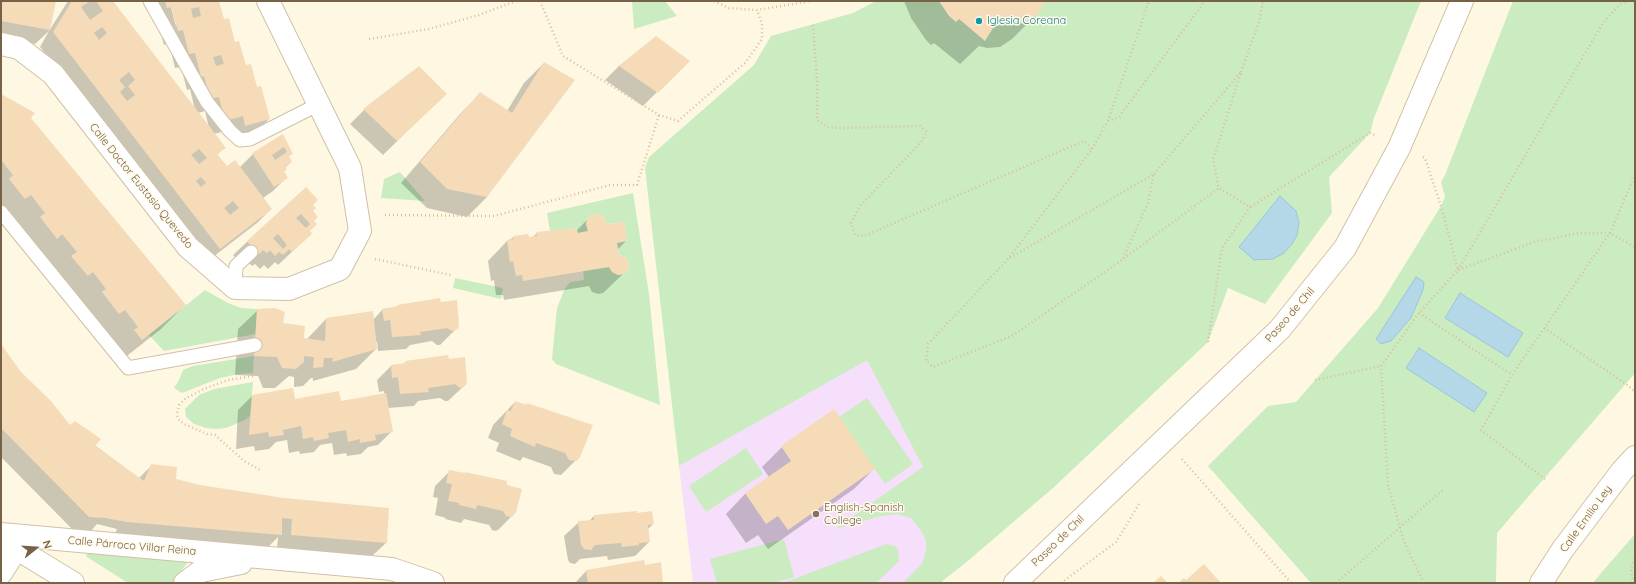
<!DOCTYPE html>
<meta charset="utf-8">
<style>
body{margin:0}
#map{position:relative;width:1636px;height:584px;overflow:hidden;background:#fef8e2;font-family:Quicksand,sans-serif}
canvas{display:block}
.frame{position:absolute;inset:0;border:2px solid #776147;pointer-events:none}
.north{position:absolute;left:16px;top:528px;width:40px;height:40px;-webkit-text-stroke:3px #fffaea;paint-order:stroke;rotate:73deg;font-size:11px;font-weight:700;line-height:16px;text-align:center;color:#776147}
.north::after{content:'';display:block;margin:auto;width:14px;height:18px;background:#776147;clip-path:polygon(50% 0,100% 100%,50% 72%,0 100%)}
</style>
<div id="map">
<canvas width="1636" height="584"></canvas>
<div class="frame"></div>
<div class="north">N</div>
</div>
<script>
const ctx = document.querySelector('canvas').getContext('2d');
ctx.lineJoin = 'round';
function fillPath(path, color) {
  ctx.fillStyle = color;
  ctx.fill(path, 'evenodd');
}
function shape(rows) {
  const path = new Path2D();
  for (const r of rows) {
    path.moveTo(r[0], r[1]);
    for (let i = 2; i < r.length; i += 2) path.lineTo(r[i], r[i + 1]);
  }
  return path;
}
function strokePath(path, color, width, dash) {
  ctx.strokeStyle = color;
  ctx.lineWidth = width;
  ctx.lineCap = dash ? 'butt' : 'round';
  ctx.setLineDash(dash || []);
  ctx.stroke(path);
}
function write(font, color, halo, rows, align = 'center') {
  ctx.font = font + ' Quicksand,sans-serif';
  ctx.lineWidth = 3;
  ctx.setLineDash([]);
  ctx.textBaseline = 'middle';
  ctx.strokeStyle = halo;
  ctx.fillStyle = color;
  for (const [text, x, y, turn = 0] of rows) {
    ctx.save();
    ctx.translate(x, y);
    ctx.rotate((+turn || 0) * Math.PI / 180);
    ctx.textAlign = isNaN(turn) ? turn : align;
    if (halo) ctx.strokeText(text, 0, 0);
    ctx.fillText(text, 0, 0);
    ctx.restore();
  }
}
fillPath(shape([
 [867,359,923,467,940,583,693,583,679,466]
]), '#f5dffa');
fillPath(shape([
 [632,1,665,1,677,16,634,29],
 [876,1,1421,1,1374,118,1370,133,1329,177,1332,213,1265,304,1228,288,1208,342,1053,488,969,560,940,583,903,583,922,564,926,551,926,541,922,532,911,518,897,514,881,516,835,529,923,467,867,360,679,466,645,168,649,157,754,65,771,36,853,13],
 [1513,1,1635,1,1635,373,1497,533,1496,583,1311,583,1208,466,1268,406,1296,402,1378,308,1441,206,1445,197,1441,182,1445,175],
 [400,172,425,201,381,198,384,179],
 [633,193,649,294,660,405,556,364,552,359,557,308,565,288,570,282,584,280,583,270,609,267,612,272,618,275,624,274,629,267,628,260,625,257,619,255,617,243,627,241,624,222,607,224,604,218,601,215,596,214,590,216,587,220,586,224,588,231,578,233,576,228,550,231,547,213],
 [455,278,503,288,501,299,453,288],
 [205,290,228,303,241,308,257,309,256,334,164,351,149,335],
 [254,356,253,373,238,374,220,378,182,393,174,388,179,380,183,370,193,366],
 [253,382,250,416,245,420,226,428,216,429,206,428,194,424,186,417,185,409,199,395,214,389],
 [867,398,913,464,885,484,839,417],
 [746,448,763,474,706,512,689,486],
 [1635,534,1635,583,1593,583,1601,573],
 [784,539,794,577,773,583,717,583,710,559],
 [886,544,894,546,898,549,899,561,876,583,783,583],
 [93,552,187,561,187,563,173,583,128,583,87,557,86,555,88,553]
]), '#caecc0');
const water = shape([
 [1280,196,1296,211,1299,223,1297,235,1292,244,1284,253,1273,259,1254,260,1239,247,1280,196],
 [1416,277,1424,282,1423,290,1411,318,1391,341,1381,344,1376,339,1416,277],
 [1460,293,1523,333,1508,357,1445,318,1460,293],
 [1419,348,1487,393,1474,412,1406,368,1419,348]
]);
fillPath(water, '#b5d8e9');
strokePath(water, '#9bc6db', 1);
fillPath(shape([
 [1,1,55,1,49,31,68,1,112,1,195,110,190,89,187,90,181,67,175,68,169,43,164,45,157,20,153,22,147,1,218,1,224,20,269,119,255,133,231,140,229,130,214,134,224,147,217,155,227,168,240,167,253,154,282,135,291,154,288,157,291,162,285,168,286,169,283,172,287,177,273,191,263,198,271,209,257,223,205,263,40,47,49,31,35,44,1,38],
 [170,4,171,4,177,24,176,26],
 [205,111,209,128,198,113],
 [904,1,1044,1,1036,15,1012,39,1000,47,987,48,979,46,960,64,934,43,931,45,926,40,911,18],
 [656,37,688,61,643,106,605,80,619,66],
 [544,63,487,197,467,217,427,208,401,183,461,113,480,94,507,111,524,83],
 [419,67,431,108,383,155,350,124,364,110],
 [1,95,30,118,185,305,161,329,118,363,68,295,63,300,48,280,53,275,38,257,32,262,17,242,21,237,1,222],
 [312,205,312,221,308,231,311,234,278,265,275,262,268,269,264,265,260,269,255,264,252,266,249,263,244,267,233,255,248,241],
 [590,217,606,225,626,241,617,250,624,273,603,293,598,294,592,292,589,286,504,300,503,295,496,295,494,280,491,281,488,261,507,241,514,237,532,238,537,233,576,231],
 [440,304,457,328,440,345,437,345,432,341,410,345,406,349,378,351,377,342,375,342,376,349,356,369,313,381,313,378,311,378,303,386,294,387,294,377,289,376,275,388,263,388,258,376,235,375,238,329,258,310,282,323,303,339,307,339,326,319,373,320,383,309,396,308,398,305],
 [1,346,20,373,70,427,139,478,152,465,175,480,200,486,283,499,388,509,386,543,371,557,277,549,278,537,267,548,114,536,117,529,97,524,90,532,74,531,1,457],
 [448,360,465,385,448,401,445,401,440,398,418,401,414,406,388,408,392,431,378,445,368,447,361,454,347,456,346,453,334,455,332,443,320,445,314,452,300,454,299,451,289,453,287,440,276,442,269,449,255,451,254,446,236,449,238,410,252,396,295,400,340,402,384,395,384,391,379,392,377,380,391,366,404,364,406,362],
 [515,402,526,406,527,404,579,457,561,475,554,474,551,467,523,457,520,461,496,451,499,443,488,438,493,425],
 [782,447,874,469,854,489,768,549,758,535,746,543,726,514,745,494,769,477,762,467],
 [450,471,513,515,498,530,495,531,492,530,489,525,464,519,461,523,445,519,446,518,435,515,438,498,433,497,435,486],
 [636,514,653,524,648,529,649,542,635,556,608,560,607,556,580,559,575,564,570,563,568,560,564,536,579,522,589,521,594,516],
 [644,566,662,583,575,583,586,571]
]), '#0003');
fillPath(shape([
 [1,1,56,1,50,30,1,21],
 [72,1,90,1,81,7,90,20,103,11,96,1,113,1,226,148,217,154,227,166,235,160,272,209,220,249,53,32],
 [102,27,107,33,99,40,94,33],
 [129,72,135,80,128,86,135,95,127,101,120,92,125,87,119,80],
 [199,149,207,158,199,164,191,155],
 [201,177,206,183,201,187,196,181],
 [233,201,239,208,230,215,224,208],
 [165,1,219,1,224,19,229,18,235,42,239,41,246,65,251,64,257,87,261,86,270,119,245,126,243,116,225,121,219,97,210,99,204,76,201,77,195,53,189,54,183,30,178,31,171,7,167,8],
 [199,7,201,16,193,18,191,9],
 [221,55,224,64,216,66,213,57],
 [939,1,1046,1,1037,15,1025,23,1011,25,998,20,985,41,959,19,956,22,949,16],
 [656,36,690,61,658,93,619,66],
 [544,62,575,80,487,197,447,189,420,162,480,92,512,113],
 [419,66,447,94,397,141,363,109],
 [1,94,35,113,31,118,186,305,142,340,134,330,138,327,125,310,119,314,102,292,106,289,93,272,88,276,71,256,77,252,62,234,57,239,40,217,45,213,31,195,25,199,9,179,13,175,1,160],
 [283,134,293,154,289,156,292,162,285,167,287,170,284,171,288,178,274,187,252,153],
 [284,147,287,152,275,160,272,155],
 [306,187,318,200,313,205,316,208,313,211,318,217,314,221,317,224,310,231,312,234,292,252,289,249,283,255,279,252,275,256,270,250,267,253,263,250,259,254,247,241],
 [301,214,310,224,306,228,296,218],
 [278,234,287,245,283,249,273,238],
 [596,214,601,215,604,218,607,224,624,222,627,241,617,243,619,255,625,257,628,260,629,267,624,274,618,275,612,272,609,267,523,281,522,275,516,276,513,261,510,262,507,240,514,239,513,236,528,234,529,237,537,236,536,232,576,228,578,233,588,231,586,224,587,220,590,216],
 [440,298,441,302,457,300,459,324,458,329,452,331,447,328,420,332,421,335,392,337,390,320,384,321,382,309,398,306,397,305],
 [275,308,285,312,283,323,305,326,304,338,325,341,326,318,373,311,377,349,332,362,333,358,324,358,323,367,313,368,314,357,304,356,304,362,296,369,282,368,277,357,254,356,257,309],
 [1,344,21,372,51,401,70,425,75,421,101,439,95,446,144,481,151,464,177,467,176,479,200,485,284,498,389,508,387,543,291,535,292,519,282,518,282,535,127,522,105,518,89,517,1,428],
 [448,355,449,359,465,357,467,381,466,385,460,388,455,384,428,388,429,392,400,394,398,377,392,378,391,365,406,363,405,361],
 [293,388,295,399,339,391,341,401,386,393,393,432,375,435,376,440,360,443,360,439,348,442,346,430,328,433,329,438,314,441,313,437,303,439,301,426,283,430,284,435,269,437,268,432,249,435,252,395],
 [515,401,527,405,527,403,593,425,580,457,577,461,569,460,565,453,536,443,535,447,510,436,512,429,502,424,507,410,511,411],
 [834,409,875,469,788,530,778,516,766,524,745,493,791,461,781,446],
 [449,470,465,473,465,472,507,481,507,485,522,489,516,512,513,516,510,517,506,516,503,511,477,505,476,509,459,505,459,503,448,501,452,484,446,483],
 [637,511,637,513,652,511,654,524,648,525,650,542,639,543,639,545,622,547,621,543,595,545,591,550,584,549,581,545,578,521,594,520,594,515],
 [644,560,645,565,661,562,663,583,588,583,586,570],
 [1204,564,1221,583,1178,583,1184,578,1186,580],
 [1161,576,1168,583,1153,583]
]), '#f5dbb8');
const lane = shape([
 [150,1,207,102,230,131,240,140,250,139,319,104],
 [1,212,128,368,255,345],
 [235,288,236,266,251,252]
]);
const street = shape([
 [1,44,19,48,53,74,188,247,235,288,289,289,340,269,360,231,350,168,268,1],
 [1,534,392,569,433,583],
 [1,573,17,548],
 [185,583,201,571,241,563]
]);
const secondary = shape([
 [1,539,73,583],
 [1015,583,1280,329,1345,248,1399,148,1462,1],
 [1541,583,1563,549,1622,471,1635,457]
]);
strokePath(lane, '#d0c1a8', 15);
strokePath(street, '#d0c1a8', 24);
strokePath(secondary, '#d3c2a5', 24);
strokePath(shape([
 [540,1,563,56,659,115,678,121,746,62,762,39,762,24,757,10],
 [714,1,729,8,757,10,811,1],
 [813,25,817,79,817,120,827,127,840,128,920,126,927,132,921,142,860,206,851,223,855,235,864,236,1084,141,1092,149,1008,259,928,344,926,361,933,367,1012,336,1122,260,1219,188],
 [369,39,429,29,479,15,516,1],
 [1241,72,1259,22,1263,1],
 [1108,121,1119,117,1205,1],
 [1092,149,1108,121,1149,1],
 [1423,157,1425,158,1441,206,1458,270],
 [1154,174,1241,72,1213,160,1219,188,1250,207,1370,133,1375,135],
 [385,215,494,216,610,185,637,185,659,115],
 [1010,258,1154,174,1148,203,1123,258],
 [375,259,451,275],
 [1458,270,1603,23,1620,4,1627,1],
 [1419,313,1512,375],
 [1544,328,1626,384,1635,392],
 [1208,342,1222,248,1250,207],
 [253,376,228,380,204,389,186,398,179,405,177,413,178,419,184,424,207,434,215,435,244,461,260,470],
 [1315,380,1381,366],
 [1182,459,1291,583],
 [1545,479,1481,430,1512,375,1610,233,1635,175],
 [1061,583,1116,542,1139,504],
 [1336,583,1443,490],
 [1424,583,1404,542,1388,485,1381,366,1419,313,1458,270,1534,242,1579,233,1610,233,1635,247],
 [1633,583,1631,569,1635,558]
]), '#dabf9b', 2.5, [1, 3]);
strokePath(lane, '#fff', 13);
strokePath(street, '#fff', 22);
strokePath(secondary, '#fff', 22);
for (const [x, y, r, color] of [
 [979,21,4,"#0f9aa8"],
 [816,514,4,"#8d6e63"]
]) {
  const dot = new Path2D();
  dot.arc(x, y, r, 0, 2 * Math.PI);
  ctx.fillStyle = color;
  ctx.fill(dot);
  strokePath(dot, '#fffaea', 1.5);
}
write('11px', '#0d838f', '#fffaea', [
 ["Iglesia Coreana",987,21]
], 'left');
write('11px', '#776147', '#fffaea', [
 ["Calle Doctor Eustasio Quevedo",141,186,51],
 ["Paseo de Chil",1290,315,-49],
 ["Calle Emilio Ley",1586,519,-54],
 ["Paseo de Chil",1058,541,-44],
 ["Calle Párroco Villar Reina",132,546,5]
]);
write('11px', '#785e54', '#fffaea', [
 ["English-Spanish",824,508],
 ["College",824,521]
], 'left');
</script>
